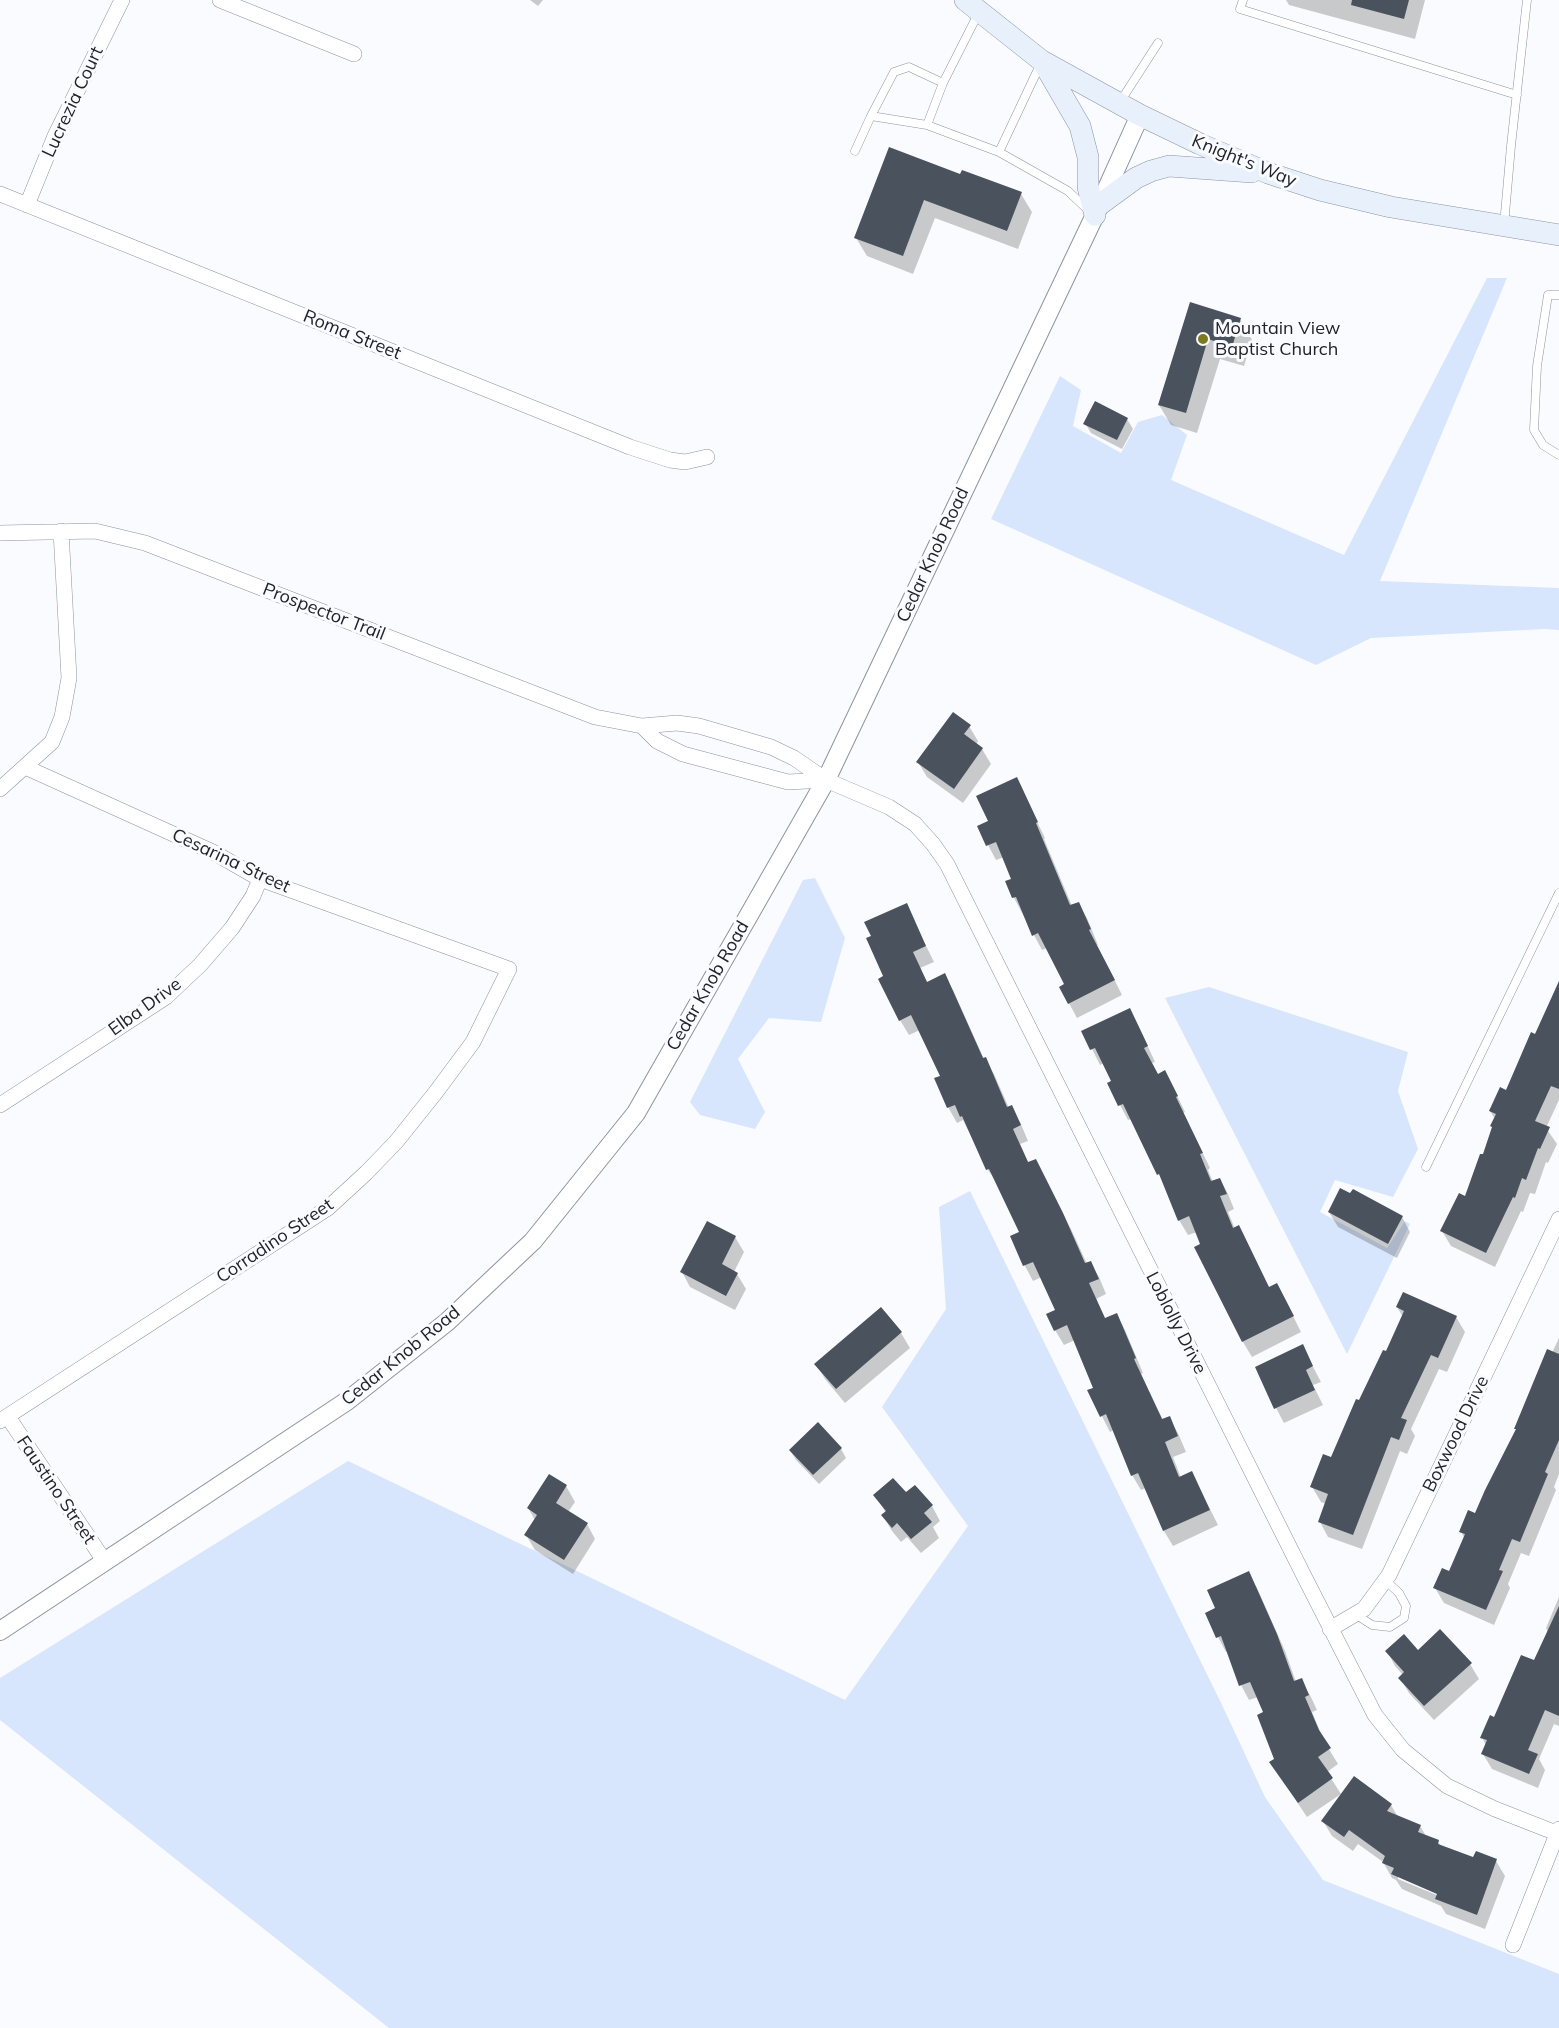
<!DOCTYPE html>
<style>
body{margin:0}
canvas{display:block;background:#f9fbfe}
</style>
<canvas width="1559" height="2028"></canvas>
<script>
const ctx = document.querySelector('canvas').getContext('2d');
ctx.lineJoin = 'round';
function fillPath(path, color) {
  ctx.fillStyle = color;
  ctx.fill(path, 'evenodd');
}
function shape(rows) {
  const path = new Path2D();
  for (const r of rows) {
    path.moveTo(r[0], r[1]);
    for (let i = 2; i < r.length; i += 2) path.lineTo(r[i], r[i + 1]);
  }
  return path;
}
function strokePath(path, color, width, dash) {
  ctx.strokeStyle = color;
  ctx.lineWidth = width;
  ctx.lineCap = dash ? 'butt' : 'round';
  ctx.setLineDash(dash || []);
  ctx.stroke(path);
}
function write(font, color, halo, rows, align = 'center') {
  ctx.font = font + ' Mulish,sans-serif';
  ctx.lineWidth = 6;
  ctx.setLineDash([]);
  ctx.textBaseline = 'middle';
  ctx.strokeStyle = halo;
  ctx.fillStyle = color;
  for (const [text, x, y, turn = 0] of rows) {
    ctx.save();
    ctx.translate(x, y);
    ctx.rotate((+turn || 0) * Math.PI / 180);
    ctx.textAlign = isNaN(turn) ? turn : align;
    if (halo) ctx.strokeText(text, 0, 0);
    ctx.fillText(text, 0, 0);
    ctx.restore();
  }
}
fillPath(shape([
 [1487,278,1507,278,1380,581,1559,588,1559,630,1544,629,1371,638,1316,665,991,519,1060,376,1081,390,1073,426,1121,453,1138,422,1162,415,1187,435,1171,480,1344,555],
 [815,878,845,938,821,1022,769,1018,738,1059,765,1112,755,1129,700,1115,690,1102,803,880],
 [1209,987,1408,1052,1398,1091,1418,1149,1393,1197,1335,1180,1320,1212,1387,1248,1405,1221,1410,1224,1347,1354,1165,998],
 [970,1191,1223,1707,1265,1797,1323,1880,1559,1974,1559,2028,389,2028,0,1720,0,1678,348,1461,845,1700,968,1526,882,1407,946,1309,939,1207]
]), '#d7e6fc');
fillPath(shape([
 [530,0,543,0,538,6],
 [1286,0,1425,0,1415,39,1289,5],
 [961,176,1021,194,1032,212,1018,249,935,218,913,274,867,256,856,238],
 [1191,304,1240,319,1252,340,1244,366,1220,359,1197,433,1171,425,1159,405],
 [1127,419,1133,429,1122,449,1091,433,1085,423],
 [969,726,978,741,976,745,982,749,991,764,963,803,927,777,918,762],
 [1016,779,1045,838,1044,839,1072,906,1078,903,1087,918,1098,945,1097,945,1122,995,1077,1018,1069,1003,1066,985,1047,948,1042,950,1014,898,1007,882,1013,880,1004,857,996,860,988,845,990,822],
 [906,905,934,962,920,968,928,984,944,975,953,990,984,1059,985,1059,994,1074,1009,1108,1020,1122,1028,1141,1020,1144,1029,1164,1044,1176,1071,1229,1087,1264,1090,1262,1099,1277,1106,1294,1096,1299,1105,1319,1117,1315,1125,1330,1143,1373,1141,1374,1163,1420,1169,1418,1178,1433,1186,1452,1173,1457,1181,1478,1192,1473,1218,1525,1173,1546,1164,1531,1146,1488,1141,1490,1132,1475,1114,1430,1110,1432,1089,1391,1095,1388,1075,1340,1064,1345,1055,1330,1057,1310,1042,1277,1033,1281,1025,1266,1012,1237,1021,1233,998,1184,988,1170,963,1120,957,1123,948,1107,942,1077,920,1030,909,1035,900,1020,885,977],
 [1559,985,1559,1100,1546,1128,1557,1144,1548,1163,1546,1162,1535,1194,1530,1193,1523,1212,1521,1211,1495,1267,1451,1246,1442,1231,1466,1198,1484,1156,1495,1119,1490,1111,1507,1092,1536,1036],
 [1138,1025,1155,1062,1152,1063,1158,1076,1173,1087,1185,1112,1183,1113,1210,1168,1208,1170,1213,1182,1220,1179,1228,1194,1234,1209,1228,1212,1235,1229,1269,1288,1285,1300,1301,1332,1252,1357,1243,1342,1197,1232,1188,1235,1179,1220,1167,1189,1132,1119,1128,1120,1120,1105,1113,1082,1104,1063,1100,1065,1083,1031],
 [1351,1195,1402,1217,1410,1232,1397,1258,1338,1227,1329,1212],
 [735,1237,744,1252,734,1272,737,1274,746,1289,735,1310,690,1287,682,1272],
 [1397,1307,1456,1317,1465,1332,1447,1372,1439,1369,1411,1429,1415,1436,1407,1454,1400,1451,1362,1549,1328,1537,1320,1522,1326,1504,1321,1502,1312,1487,1332,1459,1386,1353,1403,1317],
 [901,1333,910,1348,845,1403,825,1379,816,1364],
 [1559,1338,1559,1474,1554,1487,1556,1490,1529,1556,1521,1553,1508,1584,1510,1588,1494,1625,1444,1603,1435,1588,1450,1573,1465,1539,1461,1532,1476,1515],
 [1302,1346,1321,1382,1313,1385,1323,1405,1284,1423,1276,1408],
 [841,1449,846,1458,819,1484,796,1460,790,1450],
 [566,1486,575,1502,568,1512,587,1524,595,1539,573,1574,535,1550,526,1535,535,1520,528,1508],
 [875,1495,932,1506,940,1521,933,1527,939,1538,921,1553,907,1537,901,1542,892,1531,883,1516,886,1513],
 [1248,1573,1257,1588,1285,1651,1296,1682,1301,1680,1310,1695,1317,1710,1312,1712,1324,1741,1338,1764,1327,1772,1341,1794,1307,1817,1271,1763,1276,1760,1265,1713,1258,1697,1249,1700,1241,1685,1228,1651,1226,1652,1218,1637,1217,1609],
 [1559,1597,1559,1726,1554,1724,1539,1759,1545,1770,1538,1788,1492,1769,1483,1754,1486,1746,1482,1737,1535,1662,1548,1632,1546,1628],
 [1387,1651,1417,1652,1470,1664,1479,1679,1434,1720,1409,1693,1400,1678,1403,1675,1395,1666],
 [1391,1805,1398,1817,1420,1826,1426,1836,1438,1842,1441,1846,1474,1859,1477,1853,1496,1861,1505,1876,1485,1929,1446,1914,1441,1906,1402,1889,1396,1880,1392,1878,1383,1862,1358,1844,1353,1851,1332,1836,1323,1821],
 [1398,1876,1445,1896,1444,1898,1398,1879]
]), '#0003');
fillPath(shape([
 [1352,0,1409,0,1404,19,1351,5],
 [889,147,960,174,962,170,1022,192,1007,231,924,200,903,256,854,238],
 [1190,302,1241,318,1232,347,1208,339,1186,413,1158,405],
 [1095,401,1128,418,1117,440,1083,424],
 [953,712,971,725,964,734,983,748,954,789,916,762],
 [1017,777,1038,822,1036,823,1070,905,1079,902,1091,929,1089,930,1115,980,1068,1004,1059,987,1064,984,1038,933,1032,936,1016,897,1012,898,1005,881,1011,879,996,842,986,846,977,826,988,821,976,796],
 [907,903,926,946,913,952,927,982,945,973,983,1058,986,1057,1007,1107,1012,1105,1021,1125,1013,1129,1028,1162,1036,1159,1063,1213,1085,1263,1091,1261,1099,1279,1089,1283,1105,1318,1117,1313,1136,1358,1134,1359,1162,1419,1170,1416,1178,1436,1165,1442,1179,1477,1192,1471,1210,1510,1163,1531,1138,1473,1131,1476,1106,1414,1100,1417,1087,1390,1093,1388,1067,1325,1054,1331,1046,1314,1055,1310,1033,1262,1023,1266,1010,1236,1019,1232,989,1169,986,1170,962,1116,960,1117,955,1105,947,1108,934,1078,940,1076,911,1015,899,1021,878,979,883,976,866,938,871,936,864,922],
 [1559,981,1559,1089,1551,1086,1535,1121,1550,1127,1540,1149,1538,1148,1526,1180,1522,1178,1515,1198,1513,1197,1486,1253,1440,1231,1459,1193,1465,1196,1480,1154,1483,1154,1492,1127,1490,1126,1496,1114,1489,1111,1500,1087,1506,1090,1531,1032,1535,1034],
 [1130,1008,1148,1046,1144,1048,1158,1074,1165,1070,1178,1096,1176,1097,1203,1153,1200,1154,1211,1181,1220,1178,1227,1194,1220,1196,1233,1228,1239,1225,1269,1287,1277,1283,1294,1316,1242,1342,1194,1247,1200,1244,1189,1216,1178,1221,1159,1174,1157,1175,1123,1104,1118,1106,1107,1083,1111,1081,1095,1048,1090,1050,1081,1031],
 [1340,1188,1350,1193,1353,1189,1403,1216,1388,1244,1328,1212],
 [707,1221,736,1236,722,1264,738,1273,726,1296,680,1272],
 [1403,1292,1457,1316,1438,1358,1431,1355,1401,1418,1407,1420,1399,1440,1391,1437,1353,1535,1318,1522,1328,1494,1310,1487,1323,1454,1331,1457,1356,1399,1359,1400,1383,1350,1386,1351,1404,1311,1396,1307],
 [881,1307,902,1332,836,1389,814,1364],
 [1303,1344,1313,1366,1306,1370,1315,1390,1274,1409,1255,1367],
 [1547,1349,1559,1354,1559,1440,1545,1472,1548,1474,1520,1542,1512,1539,1499,1570,1503,1571,1486,1610,1433,1588,1442,1568,1449,1571,1465,1534,1459,1532,1468,1510,1475,1513,1485,1490,1516,1429,1514,1429],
 [818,1422,842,1448,813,1475,789,1450],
 [549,1474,567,1485,556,1503,588,1523,564,1560,524,1535,537,1515,527,1508],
 [893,1478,906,1492,915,1485,933,1505,924,1513,932,1522,911,1539,897,1523,892,1528,881,1515,886,1511,873,1495],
 [1249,1571,1277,1634,1294,1681,1302,1678,1309,1695,1305,1697,1319,1730,1331,1748,1318,1757,1333,1778,1298,1803,1269,1762,1274,1759,1257,1715,1263,1712,1250,1682,1239,1686,1221,1636,1216,1638,1205,1613,1215,1608,1207,1590],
 [1559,1606,1559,1716,1545,1710,1528,1750,1538,1754,1529,1774,1481,1754,1487,1740,1480,1738,1490,1715,1494,1717,1521,1655,1534,1660],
 [1440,1629,1472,1663,1424,1706,1398,1678,1404,1672,1385,1651,1404,1634,1418,1650],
 [1354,1776,1392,1804,1387,1811,1421,1825,1418,1832,1439,1840,1438,1844,1473,1857,1476,1851,1497,1859,1477,1915,1435,1899,1437,1894,1391,1874,1394,1868,1382,1863,1385,1856,1349,1830,1344,1837,1321,1821]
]), '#4a525d');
const service = shape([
 [1243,0,1240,9,1517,95],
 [1120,102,1158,43],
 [871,116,927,125,999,152,1040,65],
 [927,125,943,83,978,14],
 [855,151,871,116,894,72,909,67,943,83],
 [999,152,1068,191,1088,210],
 [1504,225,1511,146,1527,0],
 [1559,295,1548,295,1537,366,1534,430,1543,445,1559,455],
 [1426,1167,1559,893],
 [1355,1614,1372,1625,1390,1627,1404,1618,1406,1606,1399,1593,1385,1580]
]);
const minor = shape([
 [220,0,354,54],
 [0,194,630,447,670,460,685,462,707,457],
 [27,205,55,136,122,0],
 [0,533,95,531,145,543,595,717,642,726,677,723,699,726,771,747,794,758,826,780,889,807,915,824,933,844,947,864,1305,1578,1375,1715,1403,1750,1447,1786,1495,1809,1559,1834],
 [642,726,657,741,683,754,788,782,826,780],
 [0,789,52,742,62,717,69,678,61,531],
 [0,1105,166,997,200,965,232,928,253,896,260,879],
 [8,1417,105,1562],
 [0,1421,328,1208,366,1173,396,1142,436,1092,473,1042,509,969,260,879,213,852,25,767],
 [1330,1629,1364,1609,1389,1575,1559,1219],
 [1513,1945,1559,1829]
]);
const tertiary = shape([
 [0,1631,347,1401,447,1322,533,1241,636,1113,826,780,1095,215,1140,115]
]);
const secondary = shape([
 [965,0,1042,61,1140,115,1200,144,1268,173,1320,190,1391,207,1559,235],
 [1044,64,1080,126,1088,157,1088,187,1095,215],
 [1099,205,1136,178,1151,171,1169,166,1252,172]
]);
strokePath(service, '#8b94a1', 9);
strokePath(minor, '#8b94a1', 16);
strokePath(tertiary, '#8b94a1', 20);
strokePath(secondary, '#8b94a1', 22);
strokePath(service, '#fff', 8);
strokePath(minor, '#fff', 15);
strokePath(tertiary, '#fff', 18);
strokePath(secondary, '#e8f0fc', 21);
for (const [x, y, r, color] of [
 [1203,339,6,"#7c7920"]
]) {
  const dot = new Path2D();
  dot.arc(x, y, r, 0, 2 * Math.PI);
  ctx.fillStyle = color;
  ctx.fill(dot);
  strokePath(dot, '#f9fbfe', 2);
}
write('18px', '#202429', '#f9fbfe', [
 ["Lucrezia Court",73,102,-65],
 ["Knight's Way",1244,161,22],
 ["Roma Street",352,335,22],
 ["Cedar Knob Road",933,555,-65],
 ["Prospector Trail",324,612,21],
 ["Cesarina Street",231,861,25],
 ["Cedar Knob Road",708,986,-60],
 ["Elba Drive",145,1007,-36],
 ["Corradino Street",275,1241,-34],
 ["Loblolly Drive",1176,1323,63],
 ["Cedar Knob Road",401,1356,-39],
 ["Boxwood Drive",1456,1434,-64],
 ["Faustino Street",56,1490,56]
]);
write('18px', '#202429', '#f9fbfe', [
 ["Mountain View",1215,329],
 ["Baptist Church",1215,350]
], 'left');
</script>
